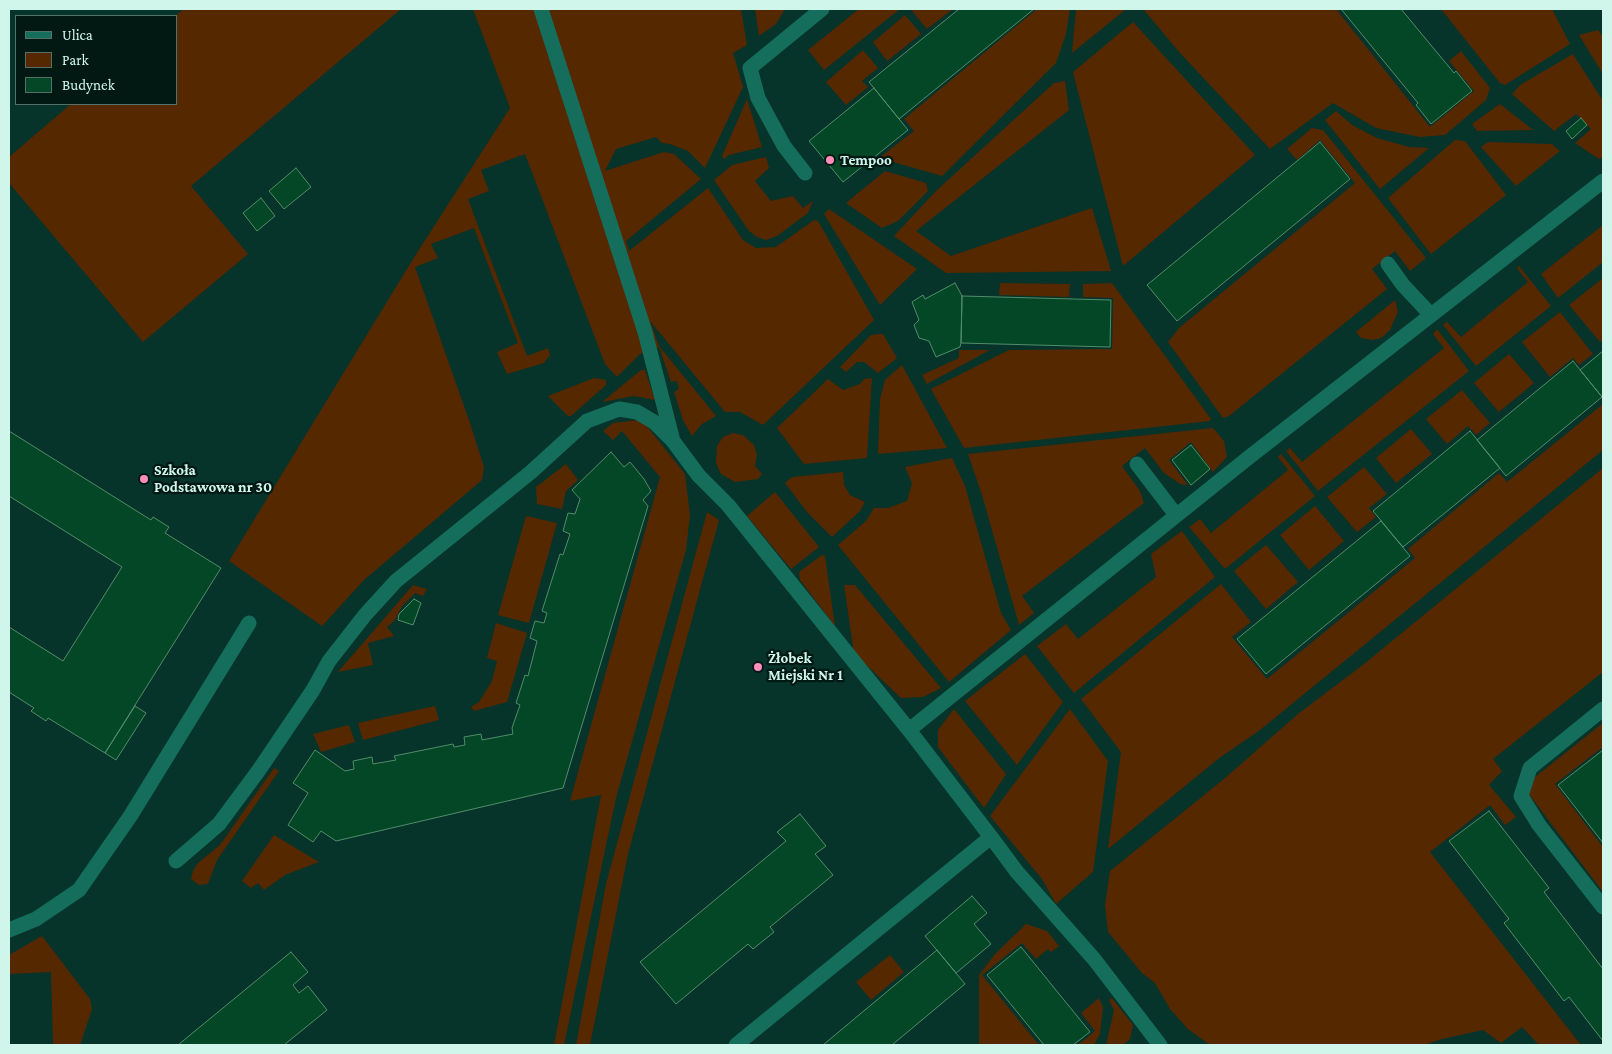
<!DOCTYPE html>
<meta charset="utf-8">
<style>
body{margin:0}
#map{position:relative;width:1612px;height:1054px;overflow:hidden;background:#06332a;font-family:"Crimson Pro",serif}
canvas{display:block}
.frame{position:absolute;inset:0;border:10px solid #d0f6eb;pointer-events:none}
.legend{position:absolute;left:15px;top:15px;width:162px;height:90px;box-sizing:border-box;background:#011813;border:1px solid #547169;margin:0;padding:6px 9px;list-style:none;font-size:15px;color:#d0f6eb}
.legend li{display:flex;align-items:center;gap:10px;height:25px}
.legend b{width:25px;border:1px solid #547169}
</style>
<div id="map">
<canvas width="1612" height="1054"></canvas>
<div class="frame"></div>
<ul class="legend">
<li><b style="height:6px;background:#156d5c"></b>Ulica</li>
<li><b style="height:14px;background:#562800"></b>Park</li>
<li><b style="height:14px;background:#044727"></b>Budynek</li>
</ul>
</div>
<script>
const ctx = document.querySelector('canvas').getContext('2d');
ctx.lineJoin = 'round';
function fillPath(path, color) {
  ctx.fillStyle = color;
  ctx.fill(path, 'evenodd');
}
function shape(rows) {
  const path = new Path2D();
  for (const r of rows) {
    path.moveTo(r[0], r[1]);
    for (let i = 2; i < r.length; i += 2) path.lineTo(r[i], r[i + 1]);
  }
  return path;
}
function strokePath(path, color, width, dash) {
  ctx.strokeStyle = color;
  ctx.lineWidth = width;
  ctx.lineCap = dash ? 'butt' : 'round';
  ctx.setLineDash(dash || []);
  ctx.stroke(path);
}
function write(font, color, halo, rows, align = 'center') {
  ctx.font = font + ' "Crimson Pro",serif';
  ctx.lineWidth = 4.5;
  ctx.setLineDash([]);
  ctx.textBaseline = 'middle';
  ctx.strokeStyle = halo;
  ctx.fillStyle = color;
  for (const [text, x, y, turn = 0] of rows) {
    ctx.save();
    ctx.translate(x, y);
    ctx.rotate((+turn || 0) * Math.PI / 180);
    ctx.textAlign = isNaN(turn) ? turn : align;
    if (halo) ctx.strokeText(text, 0, 0);
    ctx.fillText(text, 0, 0);
    ctx.restore();
  }
}
fillPath(shape([
 [184,9,401,9,191,186,248,254,143,342,9,183,9,157,71,104,176,104,175,16],
 [473,9,741,9,747,45,733,53,743,87,705,168,688,151,670,144,662,143,656,137,616,149,605,171,664,152,674,154,701,179,626,241,629,251,708,188,743,240,756,248,776,247,814,220,818,221,874,320,763,425,740,412,725,412,650,321,659,346,716,416,702,424,692,436,683,420,674,392,679,389,677,381,671,382,659,347,640,354,617,377,605,364,525,154,481,170,489,191,468,199,527,356,548,348,550,355,544,363,507,374,497,352,518,343,474,228,431,244,438,258,415,267,470,423,484,467,482,480,364,580,322,626,229,561,413,259,510,108],
 [755,9,785,9,776,24,759,36],
 [859,9,900,9,824,70,808,50],
 [915,9,953,9,927,29,912,11],
 [1037,9,1070,9,1066,34,1056,63,942,176,879,158,914,131,904,119],
 [1076,9,1123,9,1125,10,1072,53],
 [1143,9,1336,9,1430,127,1474,91,1449,61,1461,51,1490,88,1486,100,1445,135,1420,137,1376,128,1333,103,1270,149,1181,54],
 [1441,9,1552,9,1570,44,1505,85,1500,83],
 [905,15,921,34,887,61,873,42],
 [1133,22,1255,155,1123,266,1073,72],
 [1598,30,1603,37,1603,74,1579,35],
 [863,50,878,68,862,81,868,87,846,105,826,82],
 [1573,54,1603,101,1603,157,1599,159,1575,143,1591,129,1576,114,1554,131,1512,94,1520,85],
 [1065,81,1069,110,916,231,951,256,1092,208,1111,271,946,273,894,236,936,191,1054,83],
 [747,99,762,147,729,155,724,159,722,156],
 [1500,104,1533,130,1477,131,1472,124],
 [1336,111,1352,125,1377,138,1409,147,1429,148,1380,189,1325,120],
 [1312,128,1323,130,1426,258,1410,271,1395,251,1372,269,1387,289,1229,416,1223,418,1168,342,1179,328,1355,183,1320,140,1297,160,1287,149],
 [1455,140,1465,141,1506,195,1431,254,1388,198],
 [1488,142,1552,144,1560,151,1516,186,1481,147],
 [766,157,769,168,755,181,771,201,793,196,803,208,813,201,808,213,777,236,766,240,757,237,749,231,714,180,732,165],
 [885,171,926,183,928,191,898,221,882,228,846,203],
 [829,209,917,269,880,305,824,214],
 [1603,225,1603,262,1558,298,1541,274],
 [1519,266,1551,306,1476,366,1443,325,1447,322,1461,337,1528,282,1517,268],
 [1603,278,1603,340,1600,342,1569,305],
 [1000,283,1070,284,1069,297,999,295],
 [1112,283,1211,419,1210,421,964,448,931,389,1009,350,1112,349,1113,298,1083,297,1083,284],
 [1395,300,1398,312,1390,330,1381,338,1373,340,1361,338,1356,332],
 [1560,312,1593,354,1579,365,1573,358,1550,377,1522,342],
 [1437,329,1469,371,1318,491,1286,451,1290,448,1302,462,1444,348,1433,334],
 [877,334,883,334,897,358,878,373,864,362,857,362,846,372,840,367,871,335],
 [959,350,990,350,927,384,922,375,959,358],
 [1509,354,1534,383,1499,412,1474,383],
 [902,365,947,448,878,454,880,399,885,380],
 [641,370,645,370,655,400,634,396,602,402],
 [594,378,606,380,606,385,571,416,568,416,548,396],
 [872,378,867,458,804,464,777,428,828,379,843,390,860,384,864,379],
 [1462,390,1490,423,1476,435,1468,426,1447,444,1426,419],
 [1603,404,1603,450,1260,730,1218,759,1108,849,1121,752,1081,699,1221,584,1251,622,1232,637,1267,679,1415,558,1408,549,1499,473,1507,482],
 [637,420,646,425,685,474,690,515,686,550,616,798,564,1045,554,1045,601,795,570,801,660,477,622,431,613,440,603,431,613,423],
 [1213,428,1224,441,1227,457,1213,472,1191,442,1169,460,1188,485,1180,484,1164,473,1145,448,1122,466,1140,491,1144,503,1022,596,1034,613,1019,625,982,495,968,454],
 [1411,429,1432,454,1396,483,1376,458],
 [733,433,743,435,754,445,757,455,755,466,762,474,758,479,735,482,721,474,716,463,717,446,723,437],
 [1281,454,1315,496,1225,569,1189,527,1200,519,1211,533,1288,470,1278,457],
 [952,458,965,486,1001,613,1011,630,949,682,838,545,866,521,874,508,888,508,907,501,912,483,905,467],
 [566,464,578,480,566,491,562,509,537,504,536,487],
 [1364,467,1387,494,1369,508,1376,517,1357,532,1327,497],
 [1603,468,1603,672,1493,759,1502,771,1489,785,1516,817,1505,825,1490,805,1430,852,1581,1045,1539,1045,1522,1027,1501,1043,1483,1030,1442,1039,1424,1045,1210,1045,1188,1029,1170,1009,1155,983,1142,973,1108,932,1105,905,1110,871,1224,779,1298,714,1364,664],
 [843,472,844,485,850,495,865,502,860,511,832,537,807,512,785,483,792,477],
 [775,492,819,547,791,569,747,516],
 [1315,506,1344,541,1309,570,1280,535],
 [707,512,719,520,628,854,590,1045,576,1045,606,884],
 [526,516,557,523,529,623,498,615],
 [1182,531,1215,577,1074,693,1037,646,1066,624,1078,639,1156,577,1151,554],
 [1266,545,1298,582,1266,609,1234,571],
 [822,555,825,556,835,626,800,580,799,572],
 [413,585,427,589,423,596,415,593,402,606,395,620,387,627,394,636,368,643,373,665,338,672],
 [844,585,855,585,941,688,923,697,901,698,854,653],
 [496,623,527,633,507,702,474,711,471,707,479,702,492,681,497,661,487,658],
 [1025,654,1063,702,1017,765,965,701],
 [435,706,439,720,363,740,358,723],
 [954,709,1006,774,984,808,938,747,938,730],
 [1070,709,1108,761,1093,872,1056,904,1042,879,990,816],
 [1603,723,1603,747,1555,784,1603,847,1603,892,1528,793,1530,781],
 [349,725,355,742,321,752,313,734],
 [274,768,279,771,217,860,208,884,199,885,191,879,193,871,198,863,220,845],
 [274,835,319,862,285,875,264,890,258,883,251,888,242,881],
 [1026,924,1047,931,1059,946,1051,952,1048,949,1036,959,1022,943,982,975,1039,1045,979,1045,979,975,995,954],
 [42,936,90,999,92,1009,80,1045,53,1045,51,972,9,974,9,955],
 [890,955,904,972,871,1000,856,982],
 [1099,998,1103,1007,1100,1034,1094,1045,1078,1045,1095,1031,1081,1013],
 [1112,998,1133,1025,1130,1039,1123,1045,1106,1045,1114,1010,1109,1000]
]), '#562800');
const building = shape([
 [959,9,1034,9,899,119,869,82,959,9],
 [1341,9,1401,9,1454,73,1456,71,1472,91,1431,124,1416,105,1418,103,1341,9],
 [874,88,908,130,843,182,809,141,874,88],
 [1581,118,1587,125,1572,139,1566,131,1581,118],
 [1320,142,1350,179,1177,321,1147,285,1320,142],
 [296,168,311,187,284,209,269,191,296,168],
 [261,198,275,216,257,231,243,213,261,198],
 [955,283,962,296,961,343,960,347,936,357,929,341,919,338,914,325,919,320,912,302,923,295,925,299,955,283],
 [962,296,1111,300,1110,347,961,343,962,296],
 [1603,351,1603,398,1580,370,1603,351],
 [1573,361,1602,397,1506,476,1477,440,1573,361],
 [9,431,151,520,153,517,169,527,165,533,221,568,105,753,48,718,46,721,31,711,34,708,9,692,9,627,63,661,122,567,9,496,9,431],
 [1470,431,1500,468,1403,547,1373,511,1470,431],
 [1191,445,1210,469,1191,485,1172,460,1191,445],
 [611,452,624,467,630,462,644,479,651,491,643,500,648,506,563,788,336,841,321,831,313,842,288,825,308,793,293,783,315,750,345,771,354,769,353,761,372,757,373,764,396,760,394,756,453,744,454,747,465,745,464,737,481,734,482,740,513,734,512,728,520,705,516,703,525,675,528,676,537,641,530,638,535,621,544,623,547,613,542,611,560,554,563,555,570,534,563,531,568,513,575,514,580,499,572,490,611,452],
 [1381,521,1410,556,1266,674,1237,639,1381,521],
 [414,599,421,603,413,625,398,620,399,614,414,599],
 [135,706,146,713,116,760,105,753,135,706],
 [1603,750,1603,843,1558,785,1603,750],
 [1489,811,1549,888,1544,892,1603,969,1603,1041,1569,997,1564,1001,1504,923,1509,919,1449,841,1489,811],
 [800,814,826,846,815,854,833,875,770,927,774,932,753,949,748,944,676,1004,640,962,786,841,777,832,800,814],
 [972,896,987,913,974,924,991,944,956,973,925,936,972,896],
 [1021,947,1090,1032,1073,1045,1044,1045,987,975,1021,947],
 [937,950,965,984,892,1045,823,1045,937,950],
 [291,952,308,972,293,985,299,993,308,986,327,1010,284,1045,178,1045,291,952]
]);
fillPath(building, '#044727');
strokePath(building, '#528d69', 1);
strokePath(shape([
 [541,9,645,332,673,441],
 [805,173,784,146,758,98,750,68,822,9],
 [1388,264,1403,285,1431,315],
 [1137,464,1176,515],
 [1603,709,1530,768,1521,796,1539,825,1603,907],
 [991,837,1017,872,1094,959,1160,1045],
 [176,861,219,824,259,770,313,690,329,661,365,615,396,581,531,472,587,421,619,409,637,412,654,422,673,441,699,476,728,505,909,730],
 [9,930,36,919,79,890,131,815,249,623],
 [736,1045,991,837,909,730,1248,458,1603,181]
]), '#156d5c', 15);
for (const [x, y, r, color] of [
 [830,160,5,"#ff8eba"],
 [144,479,5,"#ff8eba"],
 [758,667,5,"#ff8eba"]
]) {
  const dot = new Path2D();
  dot.arc(x, y, r, 0, 2 * Math.PI);
  ctx.fillStyle = color;
  ctx.fill(dot);
  strokePath(dot, '#011813', 2);
}
write('bold 15px', '#d0f6eb', '#011813', [
 ["Tempoo",840,160],
 ["Szkoła",154,470],
 ["Podstawowa nr 30",154,487],
 ["Żłobek",768,658],
 ["Miejski Nr 1",768,675]
], 'left');
</script>
